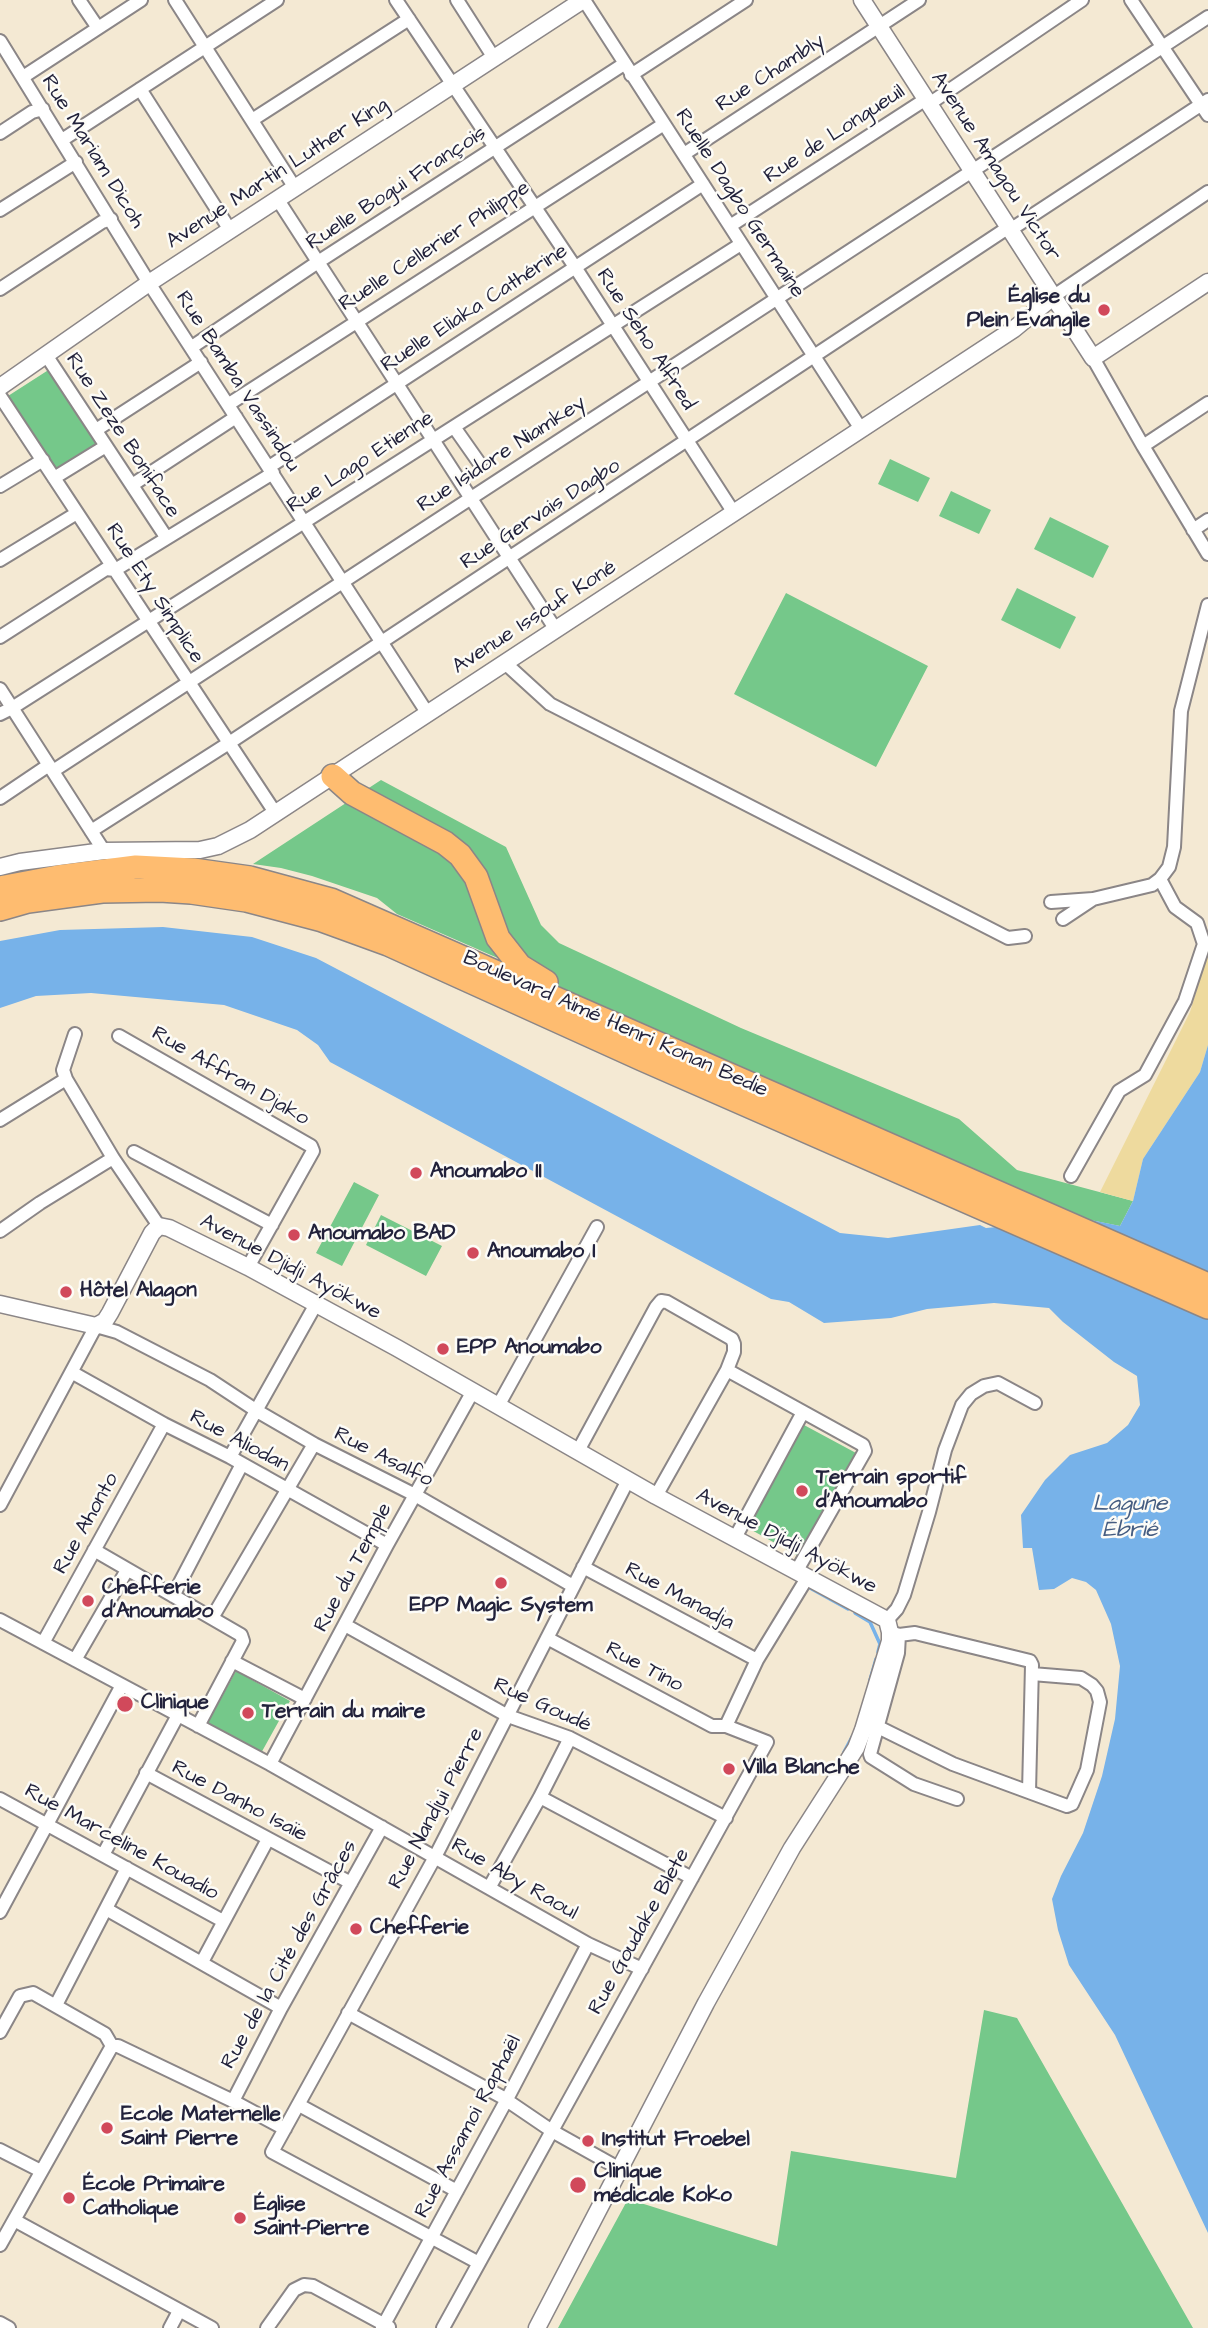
<!DOCTYPE html>
<meta charset="utf-8">
<style>
body{margin:0}
canvas{display:block;background:#f4e9d3}
</style>
<canvas width="1208" height="2328"></canvas>
<script>
const ctx = document.querySelector('canvas').getContext('2d');
ctx.lineJoin = 'round';
function fillPath(path, color) {
  ctx.fillStyle = color;
  ctx.fill(path, 'evenodd');
}
function shape(rows) {
  const path = new Path2D();
  for (const r of rows) {
    path.moveTo(r[0], r[1]);
    for (let i = 2; i < r.length; i += 2) path.lineTo(r[i], r[i + 1]);
  }
  return path;
}
function strokePath(path, color, width, dash) {
  ctx.strokeStyle = color;
  ctx.lineWidth = width;
  ctx.lineCap = dash ? 'butt' : 'round';
  ctx.setLineDash(dash || []);
  ctx.stroke(path);
}
function write(font, color, halo, rows, align = 'center') {
  ctx.font = font + ' "Architects Daughter",sans-serif';
  ctx.lineWidth = 5;
  ctx.setLineDash([]);
  ctx.textBaseline = 'middle';
  ctx.strokeStyle = halo;
  ctx.fillStyle = color;
  for (const [text, x, y, turn = 0] of rows) {
    ctx.save();
    ctx.translate(x, y);
    ctx.rotate((+turn || 0) * Math.PI / 180);
    ctx.textAlign = isNaN(turn) ? turn : align;
    if (halo) ctx.strokeText(text, 0, 0);
    ctx.fillText(text, 0, 0);
    ctx.restore();
  }
}
fillPath(shape([
 [50,369,98,443,57,471,8,396],
 [890,459,930,478,918,502,878,484],
 [951,491,991,510,979,534,939,516],
 [1050,517,1109,546,1093,578,1034,549],
 [1017,588,1076,617,1060,649,1001,620],
 [786,593,928,666,876,767,734,694],
 [381,780,506,847,541,925,559,943,741,1028,959,1119,1017,1170,1133,1201,1120,1226,1080,1218,653,1033,500,959,397,914,377,898,312,876,281,868,253,864],
 [354,1182,379,1195,342,1266,316,1253],
 [381,1215,442,1246,426,1276,366,1245],
 [804,1425,856,1453,800,1557,748,1528],
 [236,1671,290,1701,260,1755,206,1726],
 [984,2010,1017,2018,1193,2328,558,2328,628,2199,777,2246,791,2151,956,2178]
]), '#75c88a');
fillPath(shape([
 [1208,953,1208,1045,1200,1072,1143,1159,1133,1201,1100,1192,1190,1012]
]), '#eeda9e');
fillPath(shape([
 [163,927,252,937,316,958,840,1233,888,1238,980,1225,986,1228,1086,1219,1120,1226,1133,1201,1143,1159,1200,1072,1208,1045,1208,2233,1115,2035,1069,1965,1058,1930,1052,1899,1061,1876,1083,1833,1102,1776,1115,1719,1120,1666,1111,1624,1096,1590,1086,1582,1072,1578,1054,1589,1039,1590,1032,1548,1023,1548,1021,1515,1045,1480,1070,1455,1107,1443,1128,1425,1140,1405,1137,1376,1114,1362,1063,1322,1049,1308,994,1303,927,1309,891,1318,824,1323,789,1302,771,1299,330,1062,318,1045,297,1030,224,1005,91,993,36,996,0,1008,0,941,60,930]
]), '#77b2e9');
strokePath(shape([
 [810,1588,848,1609],
 [855,1613,870,1622,880,1644,878,1652],
 [870,1680,876,1659],
 [844,1752,852,1737]
]), '#77b2e9', 3.5);
const minor = shape([
 [79,0,98,28],
 [175,0,295,188],
 [396,0,575,267,734,513],
 [457,0,494,58],
 [584,0,861,429],
 [1131,0,1208,115],
 [0,41,149,283,428,714],
 [631,75,746,0],
 [23,77,141,0],
 [140,89,230,230],
 [929,104,1082,0],
 [252,120,409,19],
 [0,133,32,112,43,109],
 [62,140,277,0],
 [684,154,919,0],
 [278,200,556,630],
 [0,210,76,162],
 [730,226,926,99],
 [1010,230,1208,100],
 [0,289,102,222,111,219],
 [1054,296,1208,192],
 [192,347,318,262,624,64],
 [46,355,166,537],
 [1093,358,1143,446,1208,554],
 [0,396,276,814],
 [229,404,664,124],
 [454,427,480,464],
 [96,430,201,362],
 [1143,446,1208,403],
 [269,467,703,184],
 [54,478,106,446],
 [132,485,236,417],
 [0,486,43,460],
 [1193,530,1208,520],
 [0,560,77,513],
 [0,637,106,569,115,570,273,473],
 [505,663,550,704,1008,938,1025,936],
 [0,689,104,851],
 [0,714,12,708,741,244],
 [53,771,1208,17],
 [0,798,49,765],
 [91,831,229,743,1009,227],
 [1051,902,1093,899,1152,885,1160,879,1169,867,1174,847,1181,711,1208,605],
 [1063,919,1093,899],
 [75,1034,63,1070,66,1079,113,1158,159,1226],
 [119,1036,311,1146,313,1151,248,1267],
 [0,1120,66,1079],
 [134,1152,272,1225],
 [1071,1176,1119,1091,1145,1075,1185,1001,1204,944,1197,923,1175,907,1160,879],
 [0,1231,40,1203,113,1158],
 [727,1370,863,1445,865,1451,796,1572],
 [73,1373,164,1424,230,1457,387,1545],
 [498,1406,597,1227],
 [578,1451,656,1307,661,1301,667,1302,732,1339,734,1344,734,1352,727,1370,656,1496],
 [230,1457,316,1304],
 [0,1505,96,1326,117,1332,210,1380,257,1411,314,1444],
 [735,1538,803,1412],
 [94,1550,241,1635,243,1641,198,1726],
 [583,1567,757,1660],
 [173,1596,242,1464],
 [212,1618,314,1444,415,1495,573,1586],
 [0,1620,270,1764,588,1944,642,1969],
 [887,1620,897,1609,904,1595,929,1512,945,1450,962,1405,971,1394,984,1386,998,1383,1035,1403],
 [345,1625,508,1716,570,1738,726,1818],
 [890,1632,899,1635,915,1633,1030,1661,1032,1665,1029,1792],
 [899,1635,898,1653,870,1754,871,1757,914,1784,957,1799],
 [547,1638,712,1726,726,1726],
 [43,1643,164,1424],
 [75,1660,127,1570],
 [232,1661,305,1699],
 [878,1727,953,1764,1067,1806,1072,1804,1087,1770,1100,1702,1097,1691,1092,1685,1081,1678,1032,1674],
 [270,1764,387,1545,473,1391],
 [146,1773,351,1883],
 [540,1797,692,1878],
 [0,1799,223,1921],
 [103,1855,178,1715],
 [489,1888,540,1797,570,1738],
 [106,1909,281,2008],
 [0,1912,122,1685],
 [202,1962,268,1839],
 [56,2005,127,1868],
 [348,2013,502,2097,552,2131,620,2169],
 [0,2032,20,1996,33,1993,105,2034,112,2046,0,2245],
 [112,2046,118,2046,233,2101,285,2129],
 [233,2101,281,2008,382,1827],
 [299,2105,457,2191],
 [0,2150,41,2171],
 [14,2220,212,2328],
 [479,2263,272,2152,435,1857,628,1480],
 [0,2323,9,2328],
 [170,2328,179,2311],
 [267,2328,294,2290,304,2285,313,2286,389,2327],
 [382,2328,506,2101,588,1944],
 [443,2328,767,1742,726,1726,757,1660,807,1578]
]);
const tertiary = shape([
 [862,0,1093,358,1208,282],
 [0,387,149,283,583,0],
 [0,867,20,862,104,851,200,850,218,846,250,830,1014,329,1054,296],
 [0,1304,96,1326,105,1321,110,1313,152,1233,159,1226,169,1228,248,1267,397,1348,656,1496,887,1620,890,1632,890,1641,863,1730,856,1748,792,1848,706,2003,537,2328]
]);
const motorway = shape([
 [333,776,352,793,445,843,460,855,476,877,498,938,520,966,546,982],
 [0,888,58,877,136,867,193,870,250,878,331,900,1208,1285],
 [0,909,28,901,102,891,160,890,191,892,246,900,322,920,388,944,642,1059,1208,1307]
]);
strokePath(minor, '#8b8687', 16);
strokePath(tertiary, '#8b8687', 19);
strokePath(motorway, '#8b8687', 26);
strokePath(minor, '#fff', 12);
strokePath(tertiary, '#fff', 16);
strokePath(motorway, '#febc70', 23);
for (const [x, y, r, color] of [
 [1104,310,7,"#d1495b"],
 [416,1173,7,"#d1495b"],
 [294,1235,7,"#d1495b"],
 [473,1253,7,"#d1495b"],
 [66,1292,7,"#d1495b"],
 [443,1349,7,"#d1495b"],
 [802,1491,7,"#d1495b"],
 [501,1583,7,"#d1495b"],
 [88,1601,7,"#d1495b"],
 [125,1704,9,"#d1495b"],
 [248,1713,7,"#d1495b"],
 [729,1769,7,"#d1495b"],
 [356,1929,7,"#d1495b"],
 [107,2128,7,"#d1495b"],
 [588,2141,7,"#d1495b"],
 [578,2185,9,"#d1495b"],
 [69,2198,7,"#d1495b"],
 [240,2218,7,"#d1495b"]
]) {
  const dot = new Path2D();
  dot.arc(x, y, r, 0, 2 * Math.PI);
  ctx.fillStyle = color;
  ctx.fill(dot);
  strokePath(dot, '#fdfcf7', 2.5);
}
write('21px', '#22223b', '#fdfcf7', [
 ["Rue Chambly",771,74,-33],
 ["Rue de Longueuil",835,135,-33],
 ["Rue Mariam Dicoh",92,152,58],
 ["Avenue Amagou Victor",995,167,57],
 ["Avenue Martin Luther King",278,174,-33],
 ["Ruelle Bogui François",397,189,-33],
 ["Ruelle Dagbo Germaine",739,204,57],
 ["Ruelle Cellerier Philippe",435,247,-33],
 ["Ruelle Eliaka Cathérine",475,309,-33],
 ["Rue Seho Alfred",645,340,57],
 ["Rue Bamba Vassindou",237,382,57],
 ["Rue Zeze Boniface",122,436,57],
 ["Rue Isidore Niamkey",502,455,-33],
 ["Rue Lago Etienne",361,463,-33],
 ["Rue Gervais Dagbo",541,515,-33],
 ["Rue Ety Simplice",154,594,57],
 ["Avenue Issouf Koné",535,618,-33],
 ["Boulevard Aimé Henri Konan Bedie",615,1025,24],
 ["Rue Affran Djako",230,1077,30],
 ["Avenue Djidji Ayökwe",290,1268,28],
 ["Rue Aliodan",239,1442,28],
 ["Rue Asalfo",383,1458,27],
 ["Rue Ahonto",87,1524,-61],
 ["Avenue Djidji Ayökwe",786,1542,28],
 ["Rue du Temple",354,1568,-62],
 ["Rue Manadja",679,1597,28],
 ["Rue Tino",644,1668,28],
 ["Rue Goudé",542,1706,24],
 ["Rue Danho Isaïe",239,1802,28],
 ["Rue Nandjui Pierre",437,1809,-62],
 ["Rue Marceline Kouadio",121,1843,29],
 ["Rue Aby Raoul",514,1880,30],
 ["Rue Goudake Blete",640,1932,-61],
 ["Rue de la Cité des Grâces",290,1955,-61],
 ["Rue Assamoi Raphaël",469,2127,-62]
]);
write('bold 21px', '#22223b', '#fdfcf7', [
 ["Église du",1090,298,"right"],
 ["Plein Evangile",1090,322,"right"],
 ["Anoumabo II",430,1173],
 ["Anoumabo BAD",308,1235],
 ["Anoumabo I",487,1253],
 ["Hôtel Alagon",80,1292],
 ["EPP Anoumabo",457,1349],
 ["Terrain sportif",816,1479],
 ["d'Anoumabo",816,1503],
 ["Chefferie",102,1589],
 ["d'Anoumabo",102,1613],
 ["EPP Magic System",501,1607,"center"],
 ["Clinique",141,1704],
 ["Terrain du maire",262,1713],
 ["Villa Blanche",743,1769],
 ["Chefferie",370,1929],
 ["Ecole Maternelle",121,2116],
 ["Saint Pierre",121,2140],
 ["Institut Froebel",602,2141],
 ["Clinique",594,2173],
 ["médicale Koko",594,2197],
 ["École Primaire",83,2186],
 ["Catholique",83,2210],
 ["Église",254,2206],
 ["Saint-Pierre",254,2230]
], 'left');
write('italic 23px', '#445c81', '#fdfcf7', [
 ["Lagune",1130,1505],
 ["Ébrié",1130,1531]
]);
</script>
